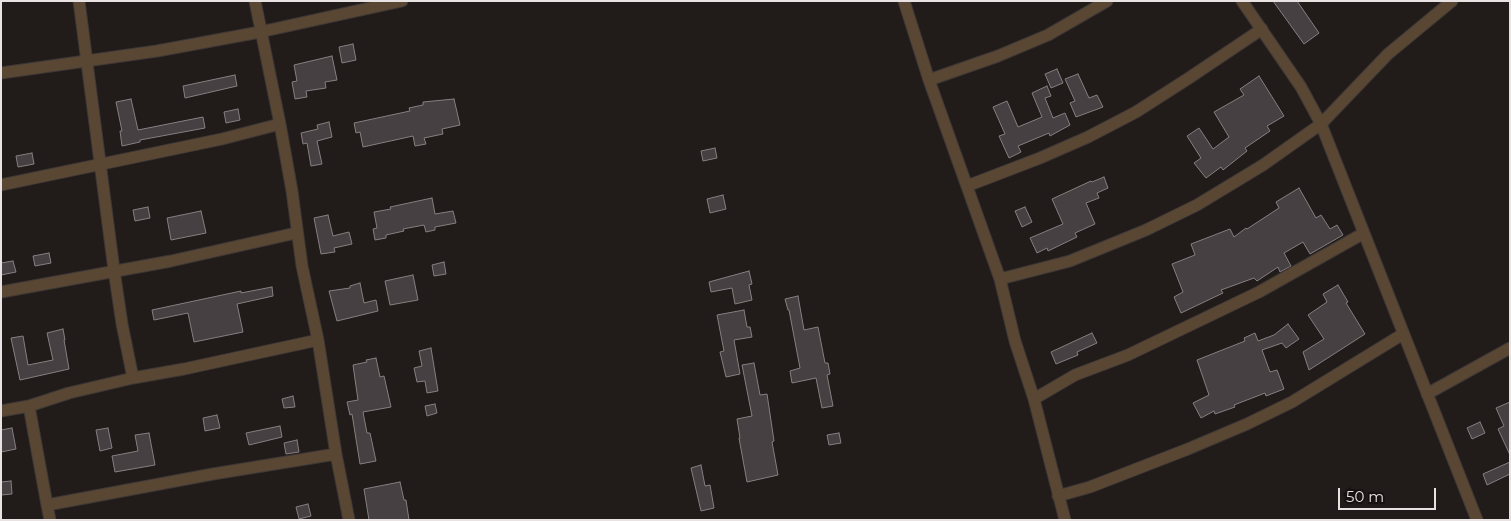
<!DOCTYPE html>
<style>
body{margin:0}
#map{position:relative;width:1511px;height:521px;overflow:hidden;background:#211b1a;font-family:Montserrat,sans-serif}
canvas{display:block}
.frame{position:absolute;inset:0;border:2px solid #e8e3e2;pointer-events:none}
.scale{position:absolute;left:1338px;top:488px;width:98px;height:22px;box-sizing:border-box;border:2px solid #e8e3e2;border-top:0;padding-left:6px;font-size:15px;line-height:18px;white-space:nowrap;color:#e8e3e2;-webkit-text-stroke:4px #171211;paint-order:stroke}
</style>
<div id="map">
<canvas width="1511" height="521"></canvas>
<div class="frame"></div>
<div class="scale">50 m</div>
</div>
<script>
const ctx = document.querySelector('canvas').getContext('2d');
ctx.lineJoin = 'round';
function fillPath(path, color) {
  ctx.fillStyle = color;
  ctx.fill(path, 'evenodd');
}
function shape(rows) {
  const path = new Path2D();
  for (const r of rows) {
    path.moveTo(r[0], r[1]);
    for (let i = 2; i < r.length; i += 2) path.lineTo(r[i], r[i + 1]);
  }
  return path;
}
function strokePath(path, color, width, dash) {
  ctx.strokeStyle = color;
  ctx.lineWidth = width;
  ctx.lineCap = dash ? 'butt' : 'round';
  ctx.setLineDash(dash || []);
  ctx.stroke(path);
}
const building = shape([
 [1273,1,1297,1,1319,33,1304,44,1273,1],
 [353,44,356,60,342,63,339,47,353,44],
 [332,56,337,80,325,82,326,88,306,91,307,97,295,99,292,82,297,81,294,65,332,56],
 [1057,69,1063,83,1051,88,1045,74,1057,69],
 [1078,74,1089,98,1097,95,1103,107,1076,117,1070,103,1075,101,1065,79,1078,74],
 [235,75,237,86,185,98,183,86,235,75],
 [1259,76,1284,116,1267,126,1270,131,1245,148,1247,151,1223,170,1221,167,1206,178,1194,163,1201,158,1187,136,1199,128,1213,149,1229,137,1214,112,1244,95,1240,89,1259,76],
 [1047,86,1051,96,1045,98,1053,118,1065,113,1070,125,1050,136,1049,133,1018,146,1021,152,1009,158,999,136,1005,134,993,107,1007,101,1018,127,1042,117,1032,93,1047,86],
 [131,99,138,130,203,117,205,128,140,140,140,142,122,146,120,131,122,131,116,102,131,99],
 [454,99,460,125,442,129,443,134,424,138,426,144,415,146,413,136,363,147,360,132,356,133,354,123,410,111,409,108,423,105,423,102,454,99],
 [238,109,240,120,226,123,224,112,238,109],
 [329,122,332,137,317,141,322,164,311,166,307,143,303,144,301,133,318,129,317,125,329,122],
 [715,148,717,158,703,161,701,151,715,148],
 [32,153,34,164,18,167,16,156,32,153],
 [1104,177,1108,188,1097,193,1099,198,1086,203,1095,224,1075,233,1077,237,1048,251,1047,248,1037,253,1030,238,1063,224,1052,199,1091,181,1092,182,1104,177],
 [1299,188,1316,218,1321,215,1330,229,1337,225,1343,235,1310,254,1303,242,1284,253,1291,266,1280,272,1278,267,1257,281,1254,278,1221,290,1223,293,1181,313,1174,297,1183,292,1172,264,1195,255,1191,244,1230,229,1234,237,1246,228,1247,229,1279,208,1276,202,1299,188],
 [723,195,726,209,710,213,707,199,723,195],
 [432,198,435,214,453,211,456,223,435,227,435,230,426,232,424,225,403,229,404,231,386,235,386,238,375,240,373,229,377,228,374,212,391,209,390,207,432,198],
 [148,207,150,218,135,221,133,210,148,207],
 [1025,207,1032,222,1022,227,1015,211,1025,207],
 [201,211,206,233,171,240,167,218,201,211],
 [328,215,333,236,349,232,352,244,334,248,335,252,321,254,314,218,328,215],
 [49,253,51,263,35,266,33,256,49,253],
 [13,261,16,272,1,275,1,263,13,261],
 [444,262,446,274,434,276,432,265,444,262],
 [749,271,752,284,749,285,752,300,735,304,732,288,711,292,709,282,749,271],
 [413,275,418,300,390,305,385,281,413,275],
 [360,283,364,303,376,300,378,311,337,321,329,291,350,288,350,286,360,283],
 [1338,285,1348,302,1346,303,1365,334,1309,370,1303,352,1324,339,1308,315,1327,302,1323,294,1338,285],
 [272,287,273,296,237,304,243,332,194,342,188,313,154,320,152,310,241,291,241,293,272,287],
 [798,296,804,330,818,327,825,363,828,363,830,374,827,375,833,406,822,408,816,378,792,383,790,371,800,368,789,310,788,310,785,299,798,296],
 [744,310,747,327,750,327,752,337,734,340,740,374,726,377,720,352,724,351,717,315,744,310],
 [1288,324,1299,339,1286,348,1282,343,1262,350,1270,372,1277,370,1284,389,1266,396,1265,393,1234,405,1235,407,1215,414,1214,411,1201,418,1193,403,1209,395,1197,360,1245,341,1244,338,1255,333,1258,341,1274,335,1288,324],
 [63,329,65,340,64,340,69,369,20,380,11,338,23,336,28,365,53,360,47,333,63,329],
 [1092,333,1097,343,1077,352,1078,355,1056,364,1051,352,1092,333],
 [431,348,438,391,427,393,425,381,417,382,414,368,422,366,419,351,431,348],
 [376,358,380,377,384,376,391,407,363,412,367,433,370,433,376,461,360,464,352,414,350,415,347,402,358,400,353,365,367,362,366,360,376,358],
 [754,363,760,395,767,394,774,441,772,442,778,475,747,482,739,438,740,438,737,419,752,416,742,365,754,363],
 [293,396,295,407,284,408,282,399,293,396],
 [1510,402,1510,455,1498,429,1504,426,1496,408,1510,402],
 [435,404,437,413,427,416,425,406,435,404],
 [217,415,220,428,205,431,203,418,217,415],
 [1480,422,1485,433,1472,439,1467,428,1480,422],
 [280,426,282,437,249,445,246,433,280,426],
 [12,428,16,449,1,452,1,430,12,428],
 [108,428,112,448,100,451,96,430,108,428],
 [149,433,155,465,115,472,112,456,138,451,135,435,149,433],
 [839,433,841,443,829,445,827,435,839,433],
 [297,440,299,452,286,454,284,443,297,440],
 [1510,462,1510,474,1487,485,1483,474,1510,462],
 [701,465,705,486,710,485,714,508,701,511,691,468,701,465],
 [11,481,12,494,1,495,1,482,11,481],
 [400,482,404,500,406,500,409,520,369,520,364,489,400,482],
 [308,504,311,516,299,519,296,507,308,504]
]);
fillPath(building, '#464042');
strokePath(building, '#877f81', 1);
const street = shape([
 [79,1,114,270,122,324,133,378],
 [255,1,280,124,292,191,302,266,318,340,336,454,349,520],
 [904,1,929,80,1000,279,1015,341,1034,399,1065,520],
 [1242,1,1301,87,1321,124,1477,520],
 [1,73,157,51,260,32,402,1],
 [929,80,998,56,1048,35,1107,1],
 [1,185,222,139,280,124],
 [967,186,1040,158,1088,137,1136,112,1189,78,1262,29],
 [1000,279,1070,261,1146,230,1197,205,1263,165,1321,124,1388,54,1452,1],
 [1,292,171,261,296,233],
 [1427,394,1510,348],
 [1034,399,1075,375,1128,355,1259,292,1364,233],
 [29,406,47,505,213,474,336,454],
 [1,411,29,406,69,393,133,378,184,369,318,340],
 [1058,496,1090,487,1188,449,1247,424,1292,402,1403,334],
 [47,505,50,520]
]);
strokePath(street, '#3d3736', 13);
strokePath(street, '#594734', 11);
</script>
